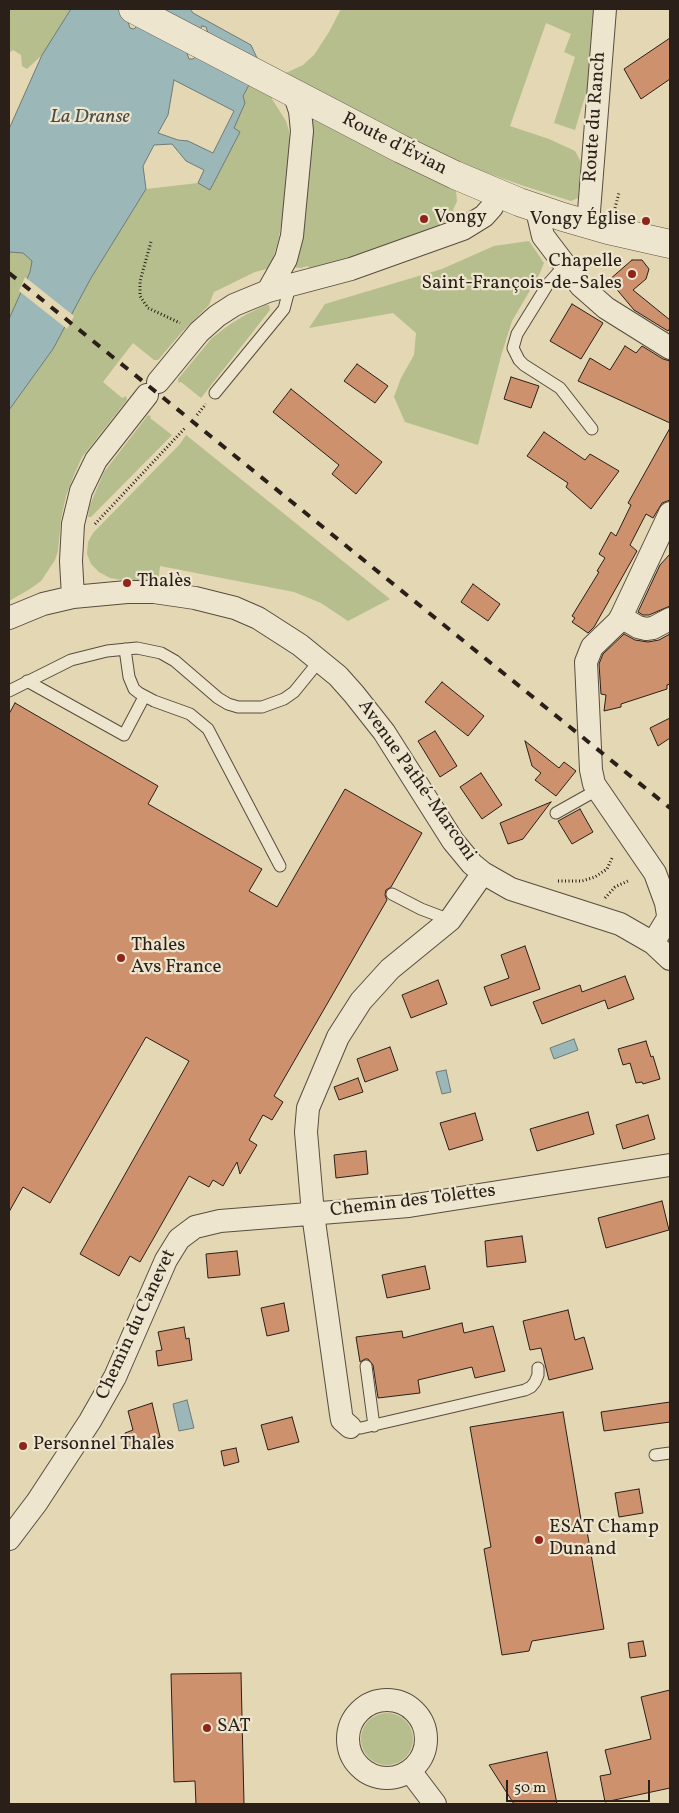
<!DOCTYPE html>
<meta charset="utf-8">
<style>
body{margin:0}
#map{position:relative;width:679px;height:1813px;overflow:hidden;background:#e4d7b3;font-family:Vollkorn,serif}
canvas{display:block}
.frame{position:absolute;inset:0;border:10px solid #2a1f19;pointer-events:none}
.scale{position:absolute;left:506px;top:1780px;width:144px;height:22px;box-sizing:border-box;border:2px solid #2a1f19;border-top:0;padding-left:6px;font-size:15px;line-height:18px;white-space:nowrap;color:#2a1f19;-webkit-text-stroke:4px #ede5ce;paint-order:stroke}
</style>
<div id="map">
<canvas width="679" height="1813"></canvas>
<div class="frame"></div>
<div class="scale">50 m</div>
</div>
<script>
const ctx = document.querySelector('canvas').getContext('2d');
ctx.lineJoin = 'round';
function fillPath(path, color) {
  ctx.fillStyle = color;
  ctx.fill(path, 'evenodd');
}
function shape(rows) {
  const path = new Path2D();
  for (const r of rows) {
    if (r.length === 3) {
      path.moveTo(r[0] + r[2], r[1]);
      path.arc(r[0], r[1], r[2], 0, 2 * Math.PI);
      continue;
    }
    path.moveTo(r[0], r[1]);
    for (let i = 2; i < r.length; i += 2) path.lineTo(r[i], r[i + 1]);
  }
  return path;
}
function strokePath(path, color, width, dash) {
  ctx.strokeStyle = color;
  ctx.lineWidth = width;
  ctx.lineCap = dash ? 'butt' : 'round';
  ctx.setLineDash(dash || []);
  ctx.stroke(path);
}
function write(font, color, halo, rows, align = 'center') {
  ctx.font = font + ' Vollkorn,serif';
  ctx.lineWidth = 4.5;
  ctx.setLineDash([]);
  ctx.textBaseline = 'middle';
  ctx.strokeStyle = halo;
  ctx.fillStyle = color;
  for (const [text, x, y, turn = 0] of rows) {
    ctx.save();
    ctx.translate(x, y);
    ctx.rotate((+turn || 0) * Math.PI / 180);
    ctx.textAlign = isNaN(turn) ? turn : align;
    if (halo) ctx.strokeText(text, 0, 0);
    ctx.fillText(text, 0, 0);
    ctx.restore();
  }
}
fillPath(shape([
 [9,9,71,9,42,55,27,69,22,66,21,55,13,50,9,53],
 [341,9,593,9,587,90,575,130,554,123,575,57,564,52,571,34,546,23,510,126,549,139,575,151,581,162,578,198,571,201,524,186,479,170,434,150,391,129,286,73,303,65,314,55,329,32],
 [249,85,273,97,272,99,286,121,289,131,290,148,283,214,278,242,270,268,255,272,214,292,209,305,182,332,158,360,154,360,133,343,119,361,103,382,122,398,126,396,127,400,82,457,74,475,66,496,61,519,58,551,55,560,41,581,30,589,9,601,9,410,53,349,91,278,146,189,198,183,210,190,240,132,233,128,245,103,243,96],
 [313,118,452,188,456,191,457,201,450,217,440,226,340,261,310,270,308,266,301,268,291,267],
 [529,241,544,263,539,275,512,321,501,356,478,445,405,422,394,397,401,378,414,355,416,333,393,313,309,328,325,304,442,269,494,246],
 [9,252,23,253,32,261,30,271,9,319],
 [266,305,269,305,270,310,201,398,181,382,179,383,178,379,212,338,229,325,247,314],
 [148,415,151,416,150,418,172,435,91,517,88,517,90,505,104,472],
 [186,435,390,599,348,621,321,603,294,592,160,566,158,582,123,580,110,578,99,572,91,564,87,554,88,542,93,533,180,444],
 [387,1739,26]
]), '#b5be8c');
const water = shape([
 [71,9,136,9,128,22,130,28,134,29,137,26,146,9,190,9,193,13,251,45,257,58,249,85,243,96,245,103,234,128,240,132,210,190,198,183,204,170,186,161,172,144,154,145,143,166,146,189,91,278,53,349,9,410,9,319,30,272,32,261,23,253,9,252,9,129,42,55,71,9],
 [202,26,206,27,208,33,195,57,193,59,189,59,187,53,202,26],
 [174,80,234,111,213,153,188,141,178,140,158,133,168,115,174,80],
 [574,1039,578,1050,554,1059,550,1048,574,1039],
 [446,1070,451,1092,442,1094,436,1072,446,1070],
 [187,1400,194,1428,179,1431,173,1404,187,1400]
]);
fillPath(water, '#9bb7b8');
strokePath(water, '#6e7a78', 1);
fillPath(shape([
 [25,277,74,316,67,329,19,291]
]), '#e4d7b3');
const building = shape([
 [670,38,670,79,641,99,624,69,670,38],
 [632,260,642,260,649,269,646,279,633,290,670,320,670,328,668,331,634,310,609,280,632,260],
 [572,304,603,323,581,359,550,341,572,304],
 [625,346,636,353,642,346,663,359,670,361,670,423,578,381,590,358,610,370,625,346],
 [357,364,388,386,375,403,344,381,357,364],
 [511,377,539,386,531,408,504,399,511,377],
 [291,389,382,462,356,494,332,474,339,465,273,412,291,389],
 [670,428,670,500,662,503,653,518,646,514,630,545,637,551,594,627,588,633,572,622,575,618,572,616,599,572,597,571,605,558,599,554,611,532,616,536,631,505,628,503,670,428],
 [544,432,585,460,590,454,619,471,591,509,566,487,568,483,527,456,544,432],
 [670,554,670,606,649,615,643,615,638,612,660,565,670,554],
 [473,584,500,604,488,621,461,602,473,584],
 [624,634,635,640,648,642,659,640,670,634,670,684,667,685,667,689,621,704,621,707,604,711,606,695,601,694,599,664,603,654,624,634],
 [442,682,484,716,468,736,425,702,442,682],
 [15,703,158,786,148,804,262,869,249,891,277,907,345,789,422,833,391,887,386,890,385,895,387,900,274,1096,283,1102,272,1120,263,1115,249,1140,257,1145,240,1174,237,1162,223,1186,213,1180,209,1187,189,1176,140,1262,130,1256,119,1276,80,1254,189,1061,146,1037,50,1203,23,1187,9,1212,9,714,15,703],
 [670,718,670,738,658,746,650,728,670,718],
 [435,731,457,766,440,777,418,741,435,731],
 [525,741,559,768,564,762,576,771,556,796,535,780,541,773,532,766,525,741],
 [481,773,502,805,482,819,460,787,481,773],
 [551,802,523,839,508,844,500,823,551,802],
 [580,809,593,832,572,844,558,821,580,809],
 [525,946,540,989,491,1006,484,987,509,978,501,955,525,946],
 [625,976,634,999,608,1009,605,1000,542,1024,533,1002,580,985,582,992,625,976],
 [438,980,447,1004,411,1018,402,995,438,980],
 [646,1041,651,1057,653,1056,660,1079,643,1084,642,1082,636,1083,630,1063,623,1065,618,1049,646,1041],
 [390,1047,398,1070,365,1082,357,1059,390,1047],
 [358,1078,363,1092,339,1100,334,1087,358,1078],
 [588,1112,594,1134,537,1151,530,1129,588,1112],
 [475,1113,483,1140,449,1150,440,1123,475,1113],
 [648,1115,655,1139,623,1149,616,1125,648,1115],
 [366,1151,368,1174,336,1178,334,1155,366,1151],
 [662,1201,669,1230,606,1248,598,1218,662,1201],
 [522,1236,526,1262,487,1267,485,1241,522,1236],
 [237,1251,240,1275,208,1278,206,1254,237,1251],
 [425,1266,430,1289,387,1298,382,1275,425,1266],
 [284,1303,289,1331,267,1336,261,1308,284,1303],
 [568,1310,575,1340,584,1337,593,1369,549,1380,541,1348,530,1350,523,1321,568,1310],
 [462,1323,464,1333,493,1326,505,1371,475,1378,472,1367,418,1380,420,1393,378,1398,373,1365,368,1359,365,1359,360,1362,356,1337,402,1331,403,1338,462,1323],
 [184,1327,186,1339,189,1338,192,1360,158,1366,156,1351,162,1350,158,1332,184,1327],
 [670,1402,670,1422,604,1431,601,1412,670,1402],
 [152,1403,160,1437,149,1441,149,1444,129,1450,125,1433,133,1430,128,1411,152,1403],
 [563,1412,583,1532,587,1531,604,1629,532,1641,529,1651,502,1655,484,1549,491,1547,470,1427,563,1412],
 [292,1417,299,1442,268,1450,261,1425,292,1417],
 [236,1448,239,1462,224,1466,221,1451,236,1448],
 [639,1489,643,1513,619,1517,615,1493,639,1489],
 [643,1641,646,1656,630,1658,628,1643,643,1641],
 [241,1673,244,1804,196,1804,195,1781,174,1782,171,1674,241,1673],
 [670,1690,670,1788,605,1802,600,1776,611,1774,605,1750,651,1739,641,1697,670,1690],
 [547,1752,557,1804,514,1804,489,1765,547,1752]
]);
fillPath(building, '#ce916e');
strokePath(building, '#2a1f19', 1);
const service = shape([
 [564,266,548,284,517,334,513,348,519,360,524,365,560,388,592,429],
 [215,393,284,309,288,294,287,286],
 [125,649,129,677,134,689,139,693,154,701,190,714,208,729,280,866],
 [27,681,124,735,144,697],
 [9,691,71,660,107,651,137,648,161,653,175,661,218,698,228,704,238,707,262,707,284,699,294,692,320,660],
 [556,813,597,790],
 [392,894,421,909,450,920],
 [366,1366,374,1426],
 [350,1427,361,1428,525,1390,531,1387,535,1382,538,1375,538,1368],
 [655,1455,670,1453]
]);
const minor = shape([
 [541,209,539,219,543,236,581,286,606,308,670,348],
 [588,224,605,9],
 [268,291,286,259,292,236,302,131,300,111,294,93],
 [158,382,199,332,217,316,234,305,268,291,351,269,463,229,484,216,492,207,498,193],
 [73,597,71,561,73,524,81,491,96,460,147,395],
 [621,617,638,627,646,629,653,628,670,619],
 [9,618,43,604,73,597,127,592,154,592,195,598,235,608,258,618,300,645,338,676,354,694,384,732,453,841,472,864,483,873,511,889,620,924,653,943,670,959],
 [653,943,667,920,668,915,666,903,655,873,594,784,591,770,586,662,592,647,618,622,621,617,670,513],
 [350,1427,342,1420,341,1414,313,1214,306,1132,308,1108,338,1037,361,1001,390,969,450,920,483,873],
 [9,1539,37,1502,90,1421,115,1377,166,1260,179,1239,195,1227,220,1221,409,1206,670,1165],
 [387,1739,39],
 [410,1771,435,1804]
]);
const tertiary = shape([
 [133,9,401,149,455,175,519,202,563,217,608,230,670,244]
]);
strokePath(service, '#584d40', 13);
strokePath(minor, '#584d40', 24);
strokePath(tertiary, '#584d40', 29);
strokePath(shape([
 [615,208,619,193],
 [151,242,140,281,140,296,148,308,180,323],
 [197,415,206,404],
 [95,524,186,427],
 [558,881,582,881,595,877,607,869,613,856],
 [605,898,615,887,630,880]
]), '#2a1f19', 3, [1, 2.5]);
strokePath(service, '#ede5ce', 11);
strokePath(minor, '#ede5ce', 22);
strokePath(tertiary, '#ede5ce', 28);
strokePath(shape([
 [9,273,670,808]
]), '#2a1f19', 4, [9, 9]);
for (const [x, y, r, color] of [
 [424,219,5,"#8f2418"],
 [646,221,5,"#8f2418"],
 [632,274,5,"#8f2418"],
 [127,583,5,"#8f2418"],
 [121,958,5,"#8f2418"],
 [23,1446,5,"#8f2418"],
 [539,1540,5,"#8f2418"],
 [207,1728,5,"#8f2418"]
]) {
  const dot = new Path2D();
  dot.arc(x, y, r, 0, 2 * Math.PI);
  ctx.fillStyle = color;
  ctx.fill(dot);
  strokePath(dot, '#ede5ce', 2);
}
write('19px', '#2a1f19', '#ede5ce', [
 ["Route du Ranch",596,117,-86],
 ["Route d'Évian",394,145,27],
 ["Avenue Pathé-Marconi",416,781,55],
 ["Chemin des Tolettes",413,1202,-7],
 ["Chemin du Canevet",137,1325,-65]
]);
write('19px', '#2a1f19', '#ede5ce', [
 ["Vongy",434,219],
 ["Vongy Église",636,221,"right"],
 ["Chapelle",622,263,"right"],
 ["Saint-François-de-Sales",622,285,"right"],
 ["Thalès",137,583],
 ["Thales",131,947],
 ["Avs France",131,969],
 ["Personnel Thales",33,1446],
 ["ESAT Champ",549,1529],
 ["Dunand",549,1551],
 ["SAT",217,1728]
], 'left');
write('italic 20px', '#4c4d49', '#ede5ce', [
 ["La Dranse",90,118]
]);
</script>
